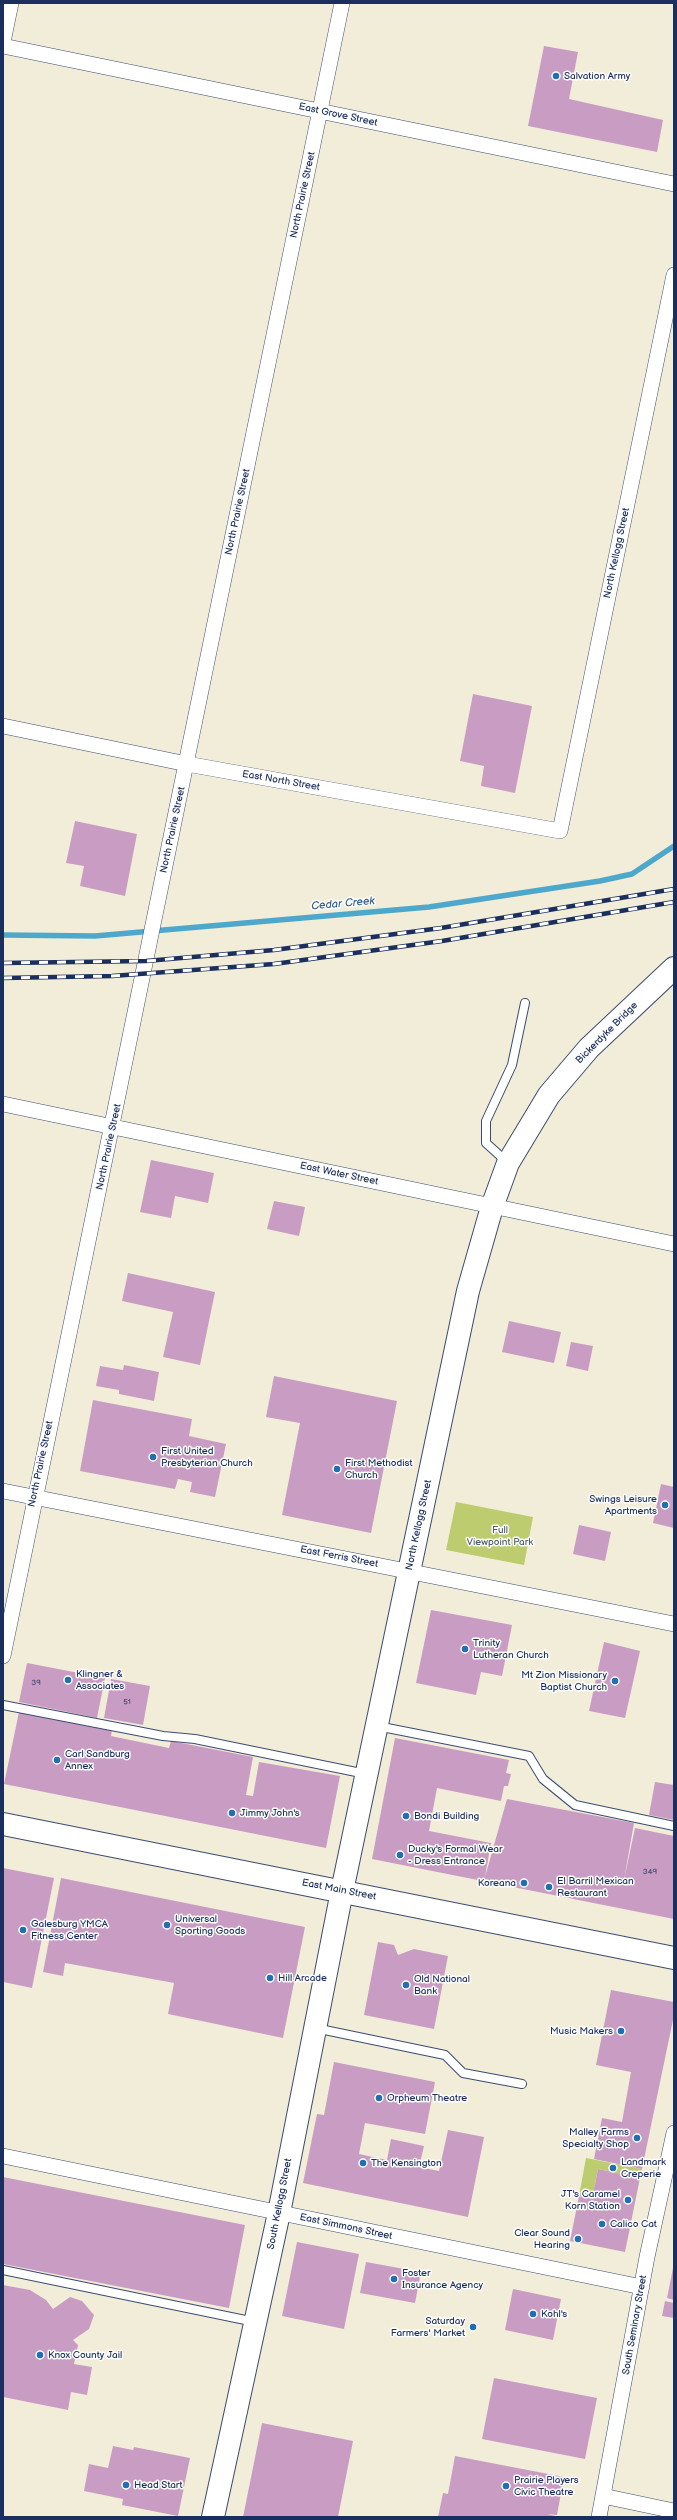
<!DOCTYPE html>
<style>
body{margin:0}
#map{position:relative;width:677px;height:2520px;overflow:hidden;background:#f2edd9;font-family:"Balsamiq Sans",sans-serif}
canvas{display:block}
.frame{position:absolute;inset:0;border:4px solid #1b2f5e;pointer-events:none}
</style>
<div id="map">
<canvas width="677" height="2520"></canvas>
<div class="frame"></div>
</div>
<script>
const ctx = document.querySelector('canvas').getContext('2d');
ctx.lineJoin = 'round';
function fillPath(path, color) {
  ctx.fillStyle = color;
  ctx.fill(path, 'evenodd');
}
function shape(rows) {
  const path = new Path2D();
  for (const r of rows) {
    path.moveTo(r[0], r[1]);
    for (let i = 2; i < r.length; i += 2) path.lineTo(r[i], r[i + 1]);
  }
  return path;
}
function strokePath(path, color, width, dash) {
  ctx.strokeStyle = color;
  ctx.lineWidth = width;
  ctx.lineCap = dash ? 'butt' : 'round';
  ctx.setLineDash(dash || []);
  ctx.stroke(path);
}
function write(font, color, halo, rows, align = 'center') {
  ctx.font = font + ' "Balsamiq Sans",sans-serif';
  ctx.lineWidth = 3;
  ctx.setLineDash([]);
  ctx.textBaseline = 'middle';
  ctx.strokeStyle = halo;
  ctx.fillStyle = color;
  for (const [text, x, y, turn = 0] of rows) {
    ctx.save();
    ctx.translate(x, y);
    ctx.rotate((+turn || 0) * Math.PI / 180);
    ctx.textAlign = isNaN(turn) ? turn : align;
    if (halo) ctx.strokeText(text, 0, 0);
    ctx.fillText(text, 0, 0);
    ctx.restore();
  }
}
fillPath(shape([
 [456,1502,533,1517,524,1565,446,1550],
 [586,2158,642,2169,640,2178,598,2169,592,2199,579,2196]
]), '#bdcc6e');
strokePath(shape([
 [3,935,95,936,429,907,600,881,632,874,674,846]
]), '#4ea8cb', 5.5);
fillPath(shape([
 [544,46,578,52,569,99,663,120,657,152,528,126],
 [473,694,532,706,515,793,481,786,484,766,460,761],
 [75,821,137,834,125,896,80,886,84,866,66,863],
 [151,1160,214,1173,208,1203,175,1196,171,1218,140,1212],
 [274,1201,305,1207,299,1236,267,1229],
 [128,1273,215,1292,200,1365,163,1357,173,1312,122,1301],
 [509,1321,561,1332,554,1363,502,1352],
 [571,1342,593,1346,588,1371,566,1366],
 [124,1365,159,1372,154,1401,119,1394,119,1390,96,1386,100,1366,123,1370],
 [274,1376,397,1401,371,1533,282,1515,300,1423,266,1417],
 [93,1400,192,1419,189,1436,226,1444,215,1497,190,1492,192,1482,178,1479,175,1489,80,1471],
 [661,1484,674,1487,674,1528,653,1523],
 [579,1525,611,1532,605,1561,573,1554],
 [431,1610,512,1625,502,1676,481,1672,476,1695,416,1683],
 [604,1642,640,1651,625,1718,589,1711],
 [27,1663,105,1678,97,1718,19,1702],
 [111,1679,150,1686,143,1725,104,1718],
 [19,1712,112,1730,111,1736,169,1748,171,1741,253,1757,246,1795,253,1796,259,1762,340,1776,326,1848,4,1784],
 [395,1738,509,1760,506,1773,511,1774,508,1786,504,1786,501,1801,437,1788,429,1831,491,1843,485,1877,507,1799,634,1823,624,1880,635,1828,674,1836,674,1919,372,1859],
 [655,1782,674,1785,674,1820,649,1815],
 [3,1868,54,1878,32,1988,3,1982],
 [61,1878,305,1927,283,2038,168,2014,174,1983,65,1963,63,1976,43,1972],
 [378,1942,394,1945,398,1955,414,1949,448,1956,434,2029,364,2015],
 [611,1990,674,2002,674,2015,642,2169,594,2159,602,2118,622,2122,631,2072,596,2065],
 [334,2062,435,2082,425,2134,365,2123,359,2154,387,2160,391,2139,424,2146,419,2167,439,2171,448,2130,484,2137,468,2217,303,2183,317,2114,324,2115],
 [598,2169,640,2178,625,2252,570,2241,579,2196,592,2199],
 [3,2177,245,2225,229,2308,3,2264],
 [297,2242,359,2254,344,2329,282,2316],
 [366,2262,421,2272,415,2303,360,2293],
 [673,2268,674,2268,674,2300,667,2298],
 [3,2285,30,2290,46,2300,53,2309,70,2297,82,2301,94,2315,89,2329,73,2340,78,2345,74,2364,92,2367,87,2395,71,2392,68,2410,3,2397],
 [513,2289,561,2299,553,2340,505,2330],
 [665,2301,674,2303,674,2318,662,2316],
 [494,2378,597,2398,585,2459,482,2439],
 [262,2423,353,2441,338,2517,243,2517],
 [113,2446,133,2450,134,2447,190,2458,178,2516,122,2505,123,2499,84,2491,89,2464,108,2468],
 [455,2456,564,2477,557,2515,547,2514,560,2517,438,2517,443,2493,448,2494]
]), '#c99dc3');
const lane = shape([
 [507,1162,486,1143,486,1121,512,1065,525,1003],
 [3,1705,163,1736,195,1739,366,1774],
 [377,1726,529,1756,543,1779,575,1805,674,1826],
 [315,2028,445,2055,463,2073,522,2084],
 [3,2270,255,2322]
]);
const street = shape([
 [3,42,11,3],
 [3,46,674,184],
 [3,726,187,764,560,831,674,275],
 [3,1104,674,1244],
 [3,1491,674,1624],
 [3,1656,342,3],
 [3,2156,642,2287],
 [603,2496,674,2511],
 [599,2517,647,2257,674,2133]
]);
const secondary = shape([
 [213,2517,279,2213,342,1891,468,1291,492,1207,508,1163,549,1095,589,1048,674,968]
]);
const primary = shape([
 [3,1824,674,1958]
]);
strokePath(lane, '#3b4c70', 10);
strokePath(street, '#3b4c70', 16);
strokePath(secondary, '#3b4c70', 24);
strokePath(primary, '#3b4c70', 24);
strokePath(lane, '#fff', 8);
strokePath(street, '#fff', 15);
strokePath(secondary, '#fff', 22);
strokePath(primary, '#fff', 22);
const rail = shape([
 [3,963,146,961,274,950,441,928,674,889],
 [3,978,112,976,274,964,442,941,674,902]
]);
strokePath(rail, '#1b2f5e', 4.5);
strokePath(rail, '#fff', 3, [9]);
for (const [x, y, r, color] of [
 [556,76,4,"#1f6fb2"],
 [153,1457,4,"#1f6fb2"],
 [337,1469,4,"#1f6fb2"],
 [665,1505,4,"#1f6fb2"],
 [465,1649,4,"#1f6fb2"],
 [68,1680,4,"#1f6fb2"],
 [615,1681,4,"#1f6fb2"],
 [57,1760,4,"#1f6fb2"],
 [232,1813,4,"#1f6fb2"],
 [406,1816,4,"#1f6fb2"],
 [400,1855,4,"#1f6fb2"],
 [524,1883,4,"#1f6fb2"],
 [549,1887,4,"#1f6fb2"],
 [167,1925,4,"#1f6fb2"],
 [23,1930,4,"#1f6fb2"],
 [270,1978,4,"#1f6fb2"],
 [406,1985,4,"#1f6fb2"],
 [621,2031,4,"#1f6fb2"],
 [379,2098,4,"#1f6fb2"],
 [637,2138,4,"#1f6fb2"],
 [363,2163,4,"#1f6fb2"],
 [613,2168,4,"#1f6fb2"],
 [628,2200,4,"#1f6fb2"],
 [602,2224,4,"#1f6fb2"],
 [578,2239,4,"#1f6fb2"],
 [394,2279,4,"#1f6fb2"],
 [533,2314,4,"#1f6fb2"],
 [473,2327,4,"#1f6fb2"],
 [40,2355,4,"#1f6fb2"],
 [126,2485,4,"#1f6fb2"],
 [506,2486,4,"#1f6fb2"]
]) {
  const dot = new Path2D();
  dot.arc(x, y, r, 0, 2 * Math.PI);
  ctx.fillStyle = color;
  ctx.fill(dot);
  strokePath(dot, '#fff', 1.5);
}
write('8px', '#464a77', null, [
 ["39",36,1683],
 ["51",127,1702],
 ["349",650,1872]
]);
write('10px', '#1b2f5e', '#fff', [
 ["Salvation Army",564,76],
 ["First United",161,1451],
 ["Presbyterian Church",161,1463],
 ["First Methodist",345,1463],
 ["Church",345,1475],
 ["Swings Leisure",657,1499,"right"],
 ["Apartments",657,1511,"right"],
 ["Trinity",473,1643],
 ["Lutheran Church",473,1655],
 ["Klingner &",76,1674],
 ["Associates",76,1686],
 ["Mt Zion Missionary",607,1675,"right"],
 ["Baptist Church",607,1687,"right"],
 ["Carl Sandburg",65,1754],
 ["Annex",65,1766],
 ["Jimmy John's",240,1813],
 ["Bondi Building",414,1816],
 ["Ducky's Formal Wear",408,1849],
 ["- Dress Entrance",408,1861],
 ["El Barril Mexican",557,1881],
 ["Restaurant",557,1893],
 ["Koreana",516,1883,"right"],
 ["Universal",175,1919],
 ["Sporting Goods",175,1931],
 ["Galesburg YMCA",31,1924],
 ["Fitness Center",31,1936],
 ["Hill Arcade",278,1978],
 ["Old National",414,1979],
 ["Bank",414,1991],
 ["Music Makers",613,2031,"right"],
 ["Orpheum Theatre",387,2098],
 ["Malley Farms",629,2132,"right"],
 ["Specialty Shop",629,2144,"right"],
 ["Landmark",621,2162],
 ["Creperie",621,2174],
 ["The Kensington",371,2163],
 ["JT's Caramel",620,2194,"right"],
 ["Korn Station",620,2206,"right"],
 ["Calico Cat",610,2224],
 ["Clear Sound",570,2233,"right"],
 ["Hearing",570,2245,"right"],
 ["Foster",402,2273],
 ["Insurance Agency",402,2285],
 ["Kohl's",541,2314],
 ["Saturday",465,2321,"right"],
 ["Farmers' Market",465,2333,"right"],
 ["Knox County Jail",48,2355],
 ["Prairie Players",514,2480],
 ["Civic Theatre",514,2492],
 ["Head Start",134,2485]
], 'left');
write('10px', '#1b2f5e', '#fff', [
 ["East Grove Street",338,115,12],
 ["North Prairie Street",303,195,-78],
 ["North Prairie Street",238,512,-78],
 ["North Kellogg Street",617,553,-78],
 ["East North Street",281,781,10],
 ["North Prairie Street",173,830,-78],
 ["Bickerdyke Bridge",607,1033,-45],
 ["North Prairie Street",109,1147,-78],
 ["East Water Street",339,1174,12],
 ["North Prairie Street",41,1464,-78],
 ["North Kellogg Street",419,1525,-78],
 ["East Ferris Street",339,1557,11],
 ["East Main Street",339,1890,11],
 ["South Kellogg Street",280,2204,-79],
 ["East Simmons Street",346,2227,12],
 ["South Seminary Street",635,2325,-80]
]);
write('10px', '#4c5e63', '#fff', [
 ["Full",500,1530],
 ["Viewpoint Park",500,1542]
]);
write('italic 11px', '#2f5f8a', '#fff', [
 ["Cedar Creek",343,904,-5]
]);
</script>
